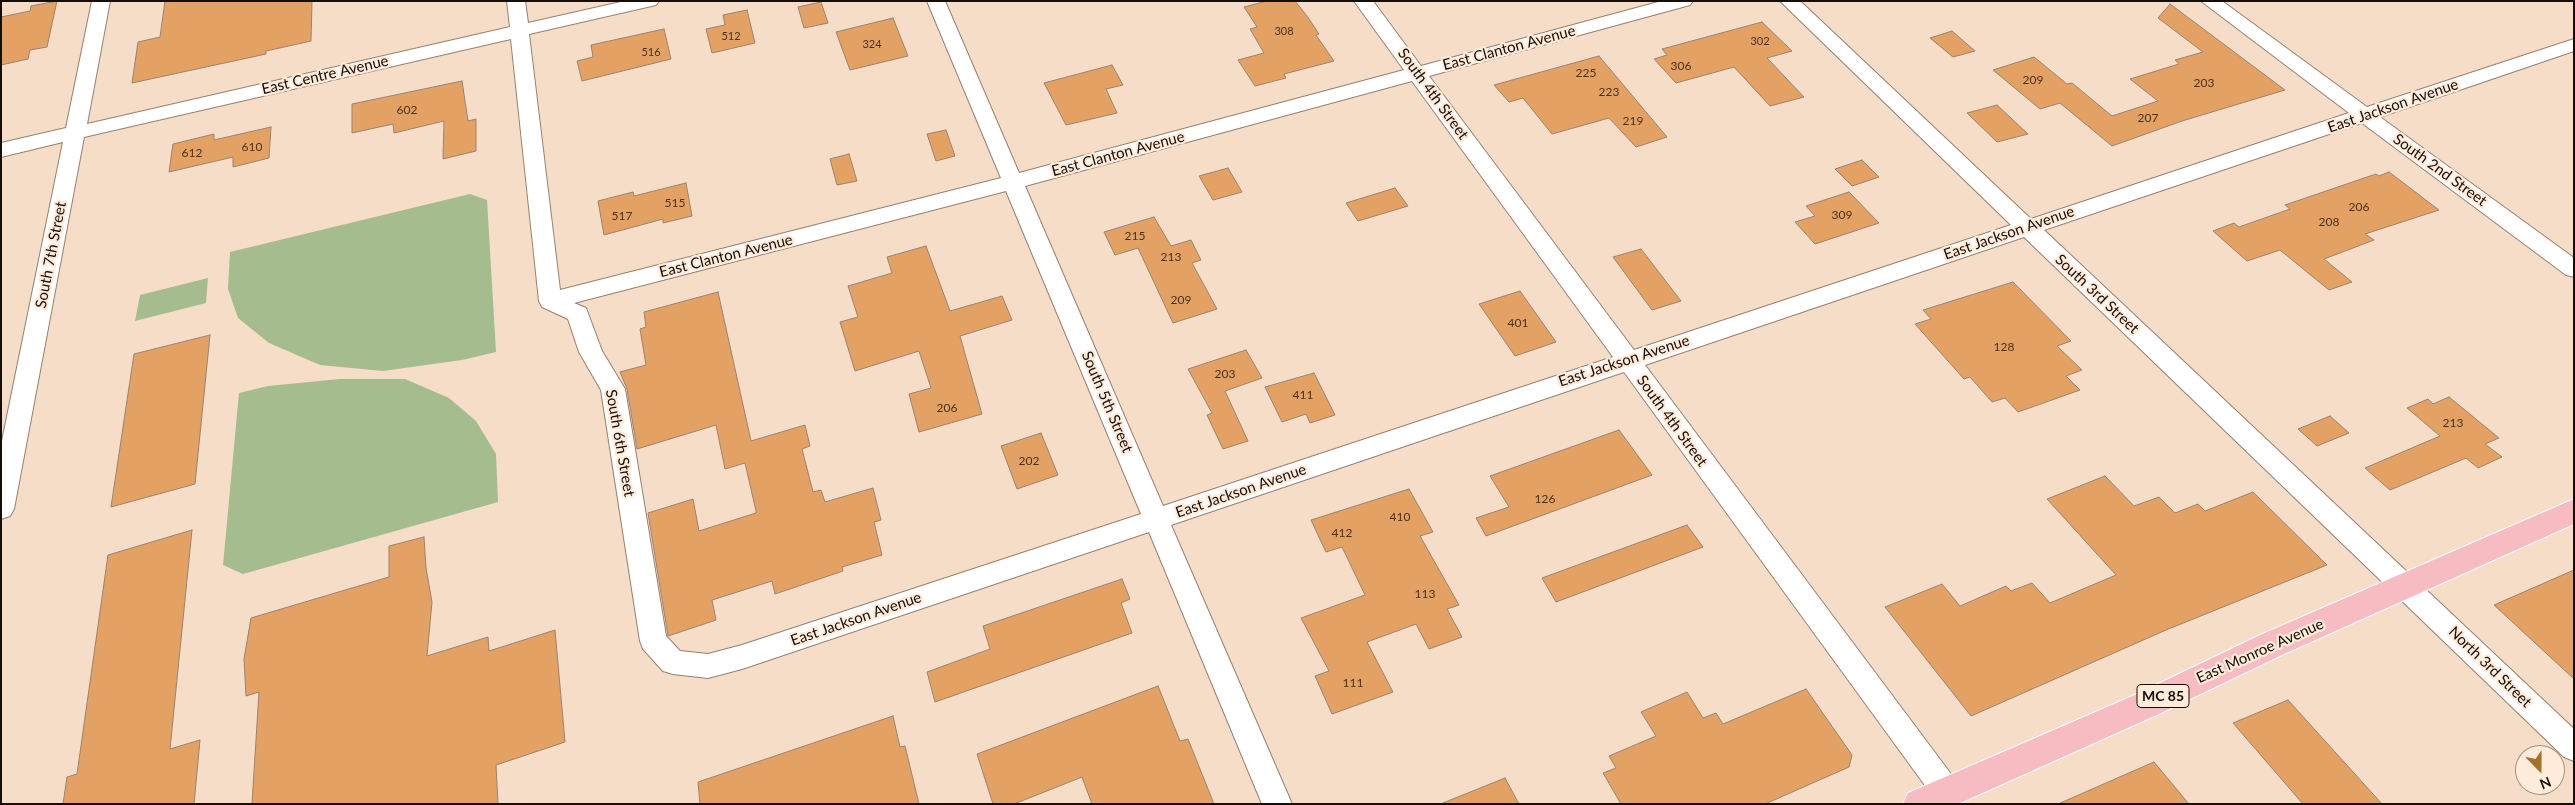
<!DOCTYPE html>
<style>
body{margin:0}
#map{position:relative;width:2575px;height:805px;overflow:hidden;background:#f5ddc8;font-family:Lato,sans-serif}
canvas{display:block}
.frame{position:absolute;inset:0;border:2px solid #150d06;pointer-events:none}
.north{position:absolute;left:2515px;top:745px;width:50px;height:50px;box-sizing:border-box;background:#ffebda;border:1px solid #a19285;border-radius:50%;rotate:158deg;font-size:14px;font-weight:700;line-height:20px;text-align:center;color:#150d06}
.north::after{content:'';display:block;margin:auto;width:18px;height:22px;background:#a37127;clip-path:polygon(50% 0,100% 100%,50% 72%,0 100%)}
</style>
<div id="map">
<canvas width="2575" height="805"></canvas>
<div class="frame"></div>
<div class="north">N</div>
</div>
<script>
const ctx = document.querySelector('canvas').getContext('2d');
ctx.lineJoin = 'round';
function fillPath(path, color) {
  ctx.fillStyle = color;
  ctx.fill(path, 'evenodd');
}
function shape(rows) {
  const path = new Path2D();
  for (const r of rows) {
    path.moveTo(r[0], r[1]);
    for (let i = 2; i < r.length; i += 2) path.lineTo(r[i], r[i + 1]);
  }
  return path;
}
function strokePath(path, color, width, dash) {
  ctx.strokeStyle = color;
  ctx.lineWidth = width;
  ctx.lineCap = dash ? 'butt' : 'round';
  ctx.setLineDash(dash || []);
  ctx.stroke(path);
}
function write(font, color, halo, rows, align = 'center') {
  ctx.font = font + ' Lato,sans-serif';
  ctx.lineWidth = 4.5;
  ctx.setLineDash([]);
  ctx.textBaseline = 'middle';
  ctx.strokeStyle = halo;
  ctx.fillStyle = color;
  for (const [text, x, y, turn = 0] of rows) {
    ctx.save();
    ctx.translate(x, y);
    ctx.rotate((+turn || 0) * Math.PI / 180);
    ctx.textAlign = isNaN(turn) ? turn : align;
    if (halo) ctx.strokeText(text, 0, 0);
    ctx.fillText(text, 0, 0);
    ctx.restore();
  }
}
fillPath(shape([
 [470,194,487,200,496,352,462,360,383,371,320,365,269,343,238,318,228,289,230,252],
 [208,278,206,303,135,321,140,295],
 [340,379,405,379,449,398,476,421,496,454,498,502,243,574,223,565,239,393,268,386]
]), '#a5bc8f');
const building = shape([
 [57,1,47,47,30,50,28,59,1,65,1,17,30,11,31,6,57,1],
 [165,1,312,1,311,41,266,51,266,54,132,83,138,42,160,37,165,1],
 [1267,1,1295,1,1307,16,1319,34,1316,35,1334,61,1284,74,1286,78,1255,86,1238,60,1264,53,1250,29,1257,27,1244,7,1267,1],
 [821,2,828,23,804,28,798,7,821,2],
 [2170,4,2285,90,2182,121,2112,146,2060,103,2040,109,1993,70,2034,57,2067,84,2072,83,2112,116,2158,101,2130,79,2179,64,2175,60,2203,52,2158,18,2170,4],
 [747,10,755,43,712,53,706,29,725,25,723,15,747,10],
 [893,18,908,56,850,70,836,32,893,18],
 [1762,22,1792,51,1767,58,1804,97,1770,106,1734,67,1676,83,1654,59,1667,55,1662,49,1762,22],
 [664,29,671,59,582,81,577,61,593,57,591,45,664,29],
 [1952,31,1975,51,1953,57,1930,38,1952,31],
 [1599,56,1667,137,1636,147,1609,118,1552,134,1523,98,1509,102,1494,85,1599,56],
 [1112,65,1123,85,1106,89,1117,113,1066,125,1044,83,1112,65],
 [462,81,468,121,476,119,476,151,443,159,444,121,394,133,393,124,352,133,352,104,462,81],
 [1997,105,2028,134,1997,142,1967,113,1997,105],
 [271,127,269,158,233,167,233,157,169,172,173,144,214,134,214,140,271,127],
 [946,130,955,156,936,161,927,134,946,130],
 [849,154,857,181,837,185,830,159,849,154],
 [1862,160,1879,177,1852,186,1835,169,1862,160],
 [1228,168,1242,192,1213,200,1199,176,1228,168],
 [2389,172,2439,210,2365,234,2374,240,2324,259,2352,282,2329,290,2280,250,2247,261,2213,231,2234,223,2239,227,2290,209,2285,205,2376,174,2379,176,2389,172],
 [686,183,692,216,663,223,663,219,604,235,598,201,633,192,634,196,686,183],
 [1395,188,1408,206,1358,221,1346,203,1395,188],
 [1849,192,1879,223,1815,244,1795,222,1815,216,1806,206,1849,192],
 [1154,217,1171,246,1191,240,1201,260,1192,263,1217,309,1173,323,1138,248,1115,255,1104,232,1154,217],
 [926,246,950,311,1002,296,1012,320,960,336,982,414,919,432,909,394,931,388,919,351,855,371,840,322,858,317,848,286,892,273,887,257,926,246],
 [1641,249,1681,301,1652,310,1613,257,1641,249],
 [2013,282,2071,341,2057,346,2082,370,2066,376,2080,390,2018,412,2005,398,1992,402,1970,377,1964,379,1915,324,1931,319,1923,310,2013,282],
 [1520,291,1556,342,1515,356,1479,304,1520,291],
 [718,292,751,441,805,425,810,446,802,449,813,492,821,490,825,502,873,488,881,520,874,522,882,555,842,567,843,571,775,594,772,581,712,600,716,620,668,636,648,513,693,499,699,531,756,513,756,511,745,463,725,469,716,425,637,449,627,389,620,372,646,365,640,329,646,327,644,312,718,292],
 [210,335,195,484,111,507,134,354,210,335],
 [1246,350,1262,378,1225,391,1248,441,1223,449,1207,415,1212,413,1188,369,1246,350],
 [1314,373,1335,415,1310,423,1306,414,1282,422,1265,387,1314,373],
 [2449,397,2499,438,2485,444,2502,457,2478,468,2466,458,2390,490,2365,468,2440,436,2407,408,2428,399,2433,404,2449,397],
 [2330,416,2349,433,2317,446,2298,429,2330,416],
 [1619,430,1652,475,1486,536,1476,518,1509,507,1490,476,1619,430],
 [1041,433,1058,475,1017,489,1001,446,1041,433],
 [2105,476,2134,506,2159,497,2175,513,2198,504,2205,511,2253,492,2327,565,2166,630,1971,716,1885,607,1942,584,1960,606,2006,586,2011,591,2032,583,2050,603,2116,575,2047,499,2105,476],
 [1409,489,1433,532,1420,536,1459,605,1447,609,1462,637,1429,649,1416,624,1367,642,1393,692,1332,714,1315,676,1329,671,1301,618,1365,595,1342,547,1326,552,1311,520,1409,489],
 [1687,525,1703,547,1556,602,1542,578,1687,525],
 [192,530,170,749,200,740,194,804,63,804,67,777,77,774,108,555,192,530],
 [424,537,426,568,432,602,427,656,488,637,489,651,555,630,565,742,496,765,498,804,252,804,259,692,246,696,244,659,251,618,389,577,389,546,424,537],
 [2574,570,2574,679,2494,605,2574,570],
 [1122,579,1130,599,1121,603,1132,633,935,702,927,672,990,649,983,626,1122,579],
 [1158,686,1180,741,1188,739,1214,804,1092,804,1082,777,1014,804,993,804,977,754,1158,686],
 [1806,689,1852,755,1849,767,1765,804,1621,804,1603,773,1616,768,1609,756,1656,736,1641,712,1687,692,1703,718,1716,713,1723,724,1806,689],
 [2288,700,2382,804,2303,804,2233,723,2288,700],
 [893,716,900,747,905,746,919,804,700,804,698,782,893,716],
 [2154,762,2189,804,2058,804,2154,762],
 [1505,778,1519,804,1443,804,1443,803,1505,778]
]);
fillPath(building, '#e3a264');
strokePath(building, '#998370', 1);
const street = shape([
 [92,1,110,1,87,124,510,27,507,1,525,1,528,23,625,1,659,1,656,5,529,34,560,290,1001,178,927,1,945,1,1019,173,1404,70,1354,1,1373,1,1421,66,1662,1,1693,1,1690,5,1429,76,1634,350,2011,225,1780,1,1800,1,2031,219,2349,113,2201,1,2222,1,2367,107,2574,39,2574,51,2380,117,2574,258,2574,277,2566,275,2362,123,2044,230,2574,729,2574,761,2564,757,2024,237,1645,365,1957,782,1962,792,1957,802,1952,804,1937,802,1624,372,1171,525,1292,804,1262,804,1149,532,742,669,708,678,673,674,663,671,643,649,640,641,601,390,579,352,568,319,542,307,539,301,511,39,84,137,14,509,10,516,1,519,1,446,63,142,1,157,1,143,66,128,92,1],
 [1412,81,1613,357,1163,506,1025,186,1412,81],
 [1006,191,1141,514,742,645,708,654,680,651,666,636,625,389,602,351,586,308,574,303,1006,191]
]);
const primary = shape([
 [2574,499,2574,524,2282,655,2159,714,1958,804,1903,804,1908,793,2137,694,2260,635,2574,499]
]);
strokePath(street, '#97816e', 2);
strokePath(primary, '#fff', 2);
fillPath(street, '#fff');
fillPath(primary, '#f7bcc2');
write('11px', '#48321e', null, [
 ["308",1284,31],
 ["512",731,36],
 ["302",1760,41],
 ["324",872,44],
 ["516",651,52]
]);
write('12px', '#48321e', null, [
 ["306",1681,66],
 ["225",1586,73],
 ["209",2033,80],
 ["203",2204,83],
 ["223",1609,92],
 ["602",407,110],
 ["207",2148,118],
 ["219",1633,121],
 ["610",252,147],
 ["612",192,153],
 ["515",675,203],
 ["206",2359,207],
 ["309",1842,215],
 ["517",622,216],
 ["208",2329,222],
 ["215",1135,236],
 ["213",1171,257],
 ["209",1181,300],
 ["401",1518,323],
 ["128",2004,347],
 ["203",1225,374],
 ["411",1303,395],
 ["206",947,408],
 ["213",2453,423],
 ["202",1029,461],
 ["126",1545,499],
 ["410",1400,517],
 ["412",1342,533],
 ["113",1425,594],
 ["111",1353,683]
]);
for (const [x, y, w] of [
 [2163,696,52]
]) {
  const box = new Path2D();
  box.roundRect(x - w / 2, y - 11.5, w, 23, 4);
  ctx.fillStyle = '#ffebda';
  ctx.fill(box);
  strokePath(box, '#150d06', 1);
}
write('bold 14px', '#150d06', null, [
 ["MC 85",2163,696]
]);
write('15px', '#150d06', '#ffebda', [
 ["East Clanton Avenue",1509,48,-15],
 ["East Centre Avenue",325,75,-13],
 ["South 4th Street",1433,94,54],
 ["East Jackson Avenue",2393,106,-19],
 ["East Clanton Avenue",1118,154,-15],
 ["South 2nd Street",2440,170,36],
 ["East Jackson Avenue",2009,233,-19],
 ["South 7th Street",51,255,-79],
 ["East Clanton Avenue",726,256,-14],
 ["South 3rd Street",2097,294,43],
 ["East Jackson Avenue",1624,361,-18],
 ["South 5th Street",1107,402,67],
 ["South 4th Street",1672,421,54],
 ["South 6th Street",620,443,80],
 ["East Jackson Avenue",1241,491,-19],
 ["East Jackson Avenue",856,619,-19],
 ["East Monroe Avenue",2260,651,-24],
 ["North 3rd Street",2490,667,44]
]);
</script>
